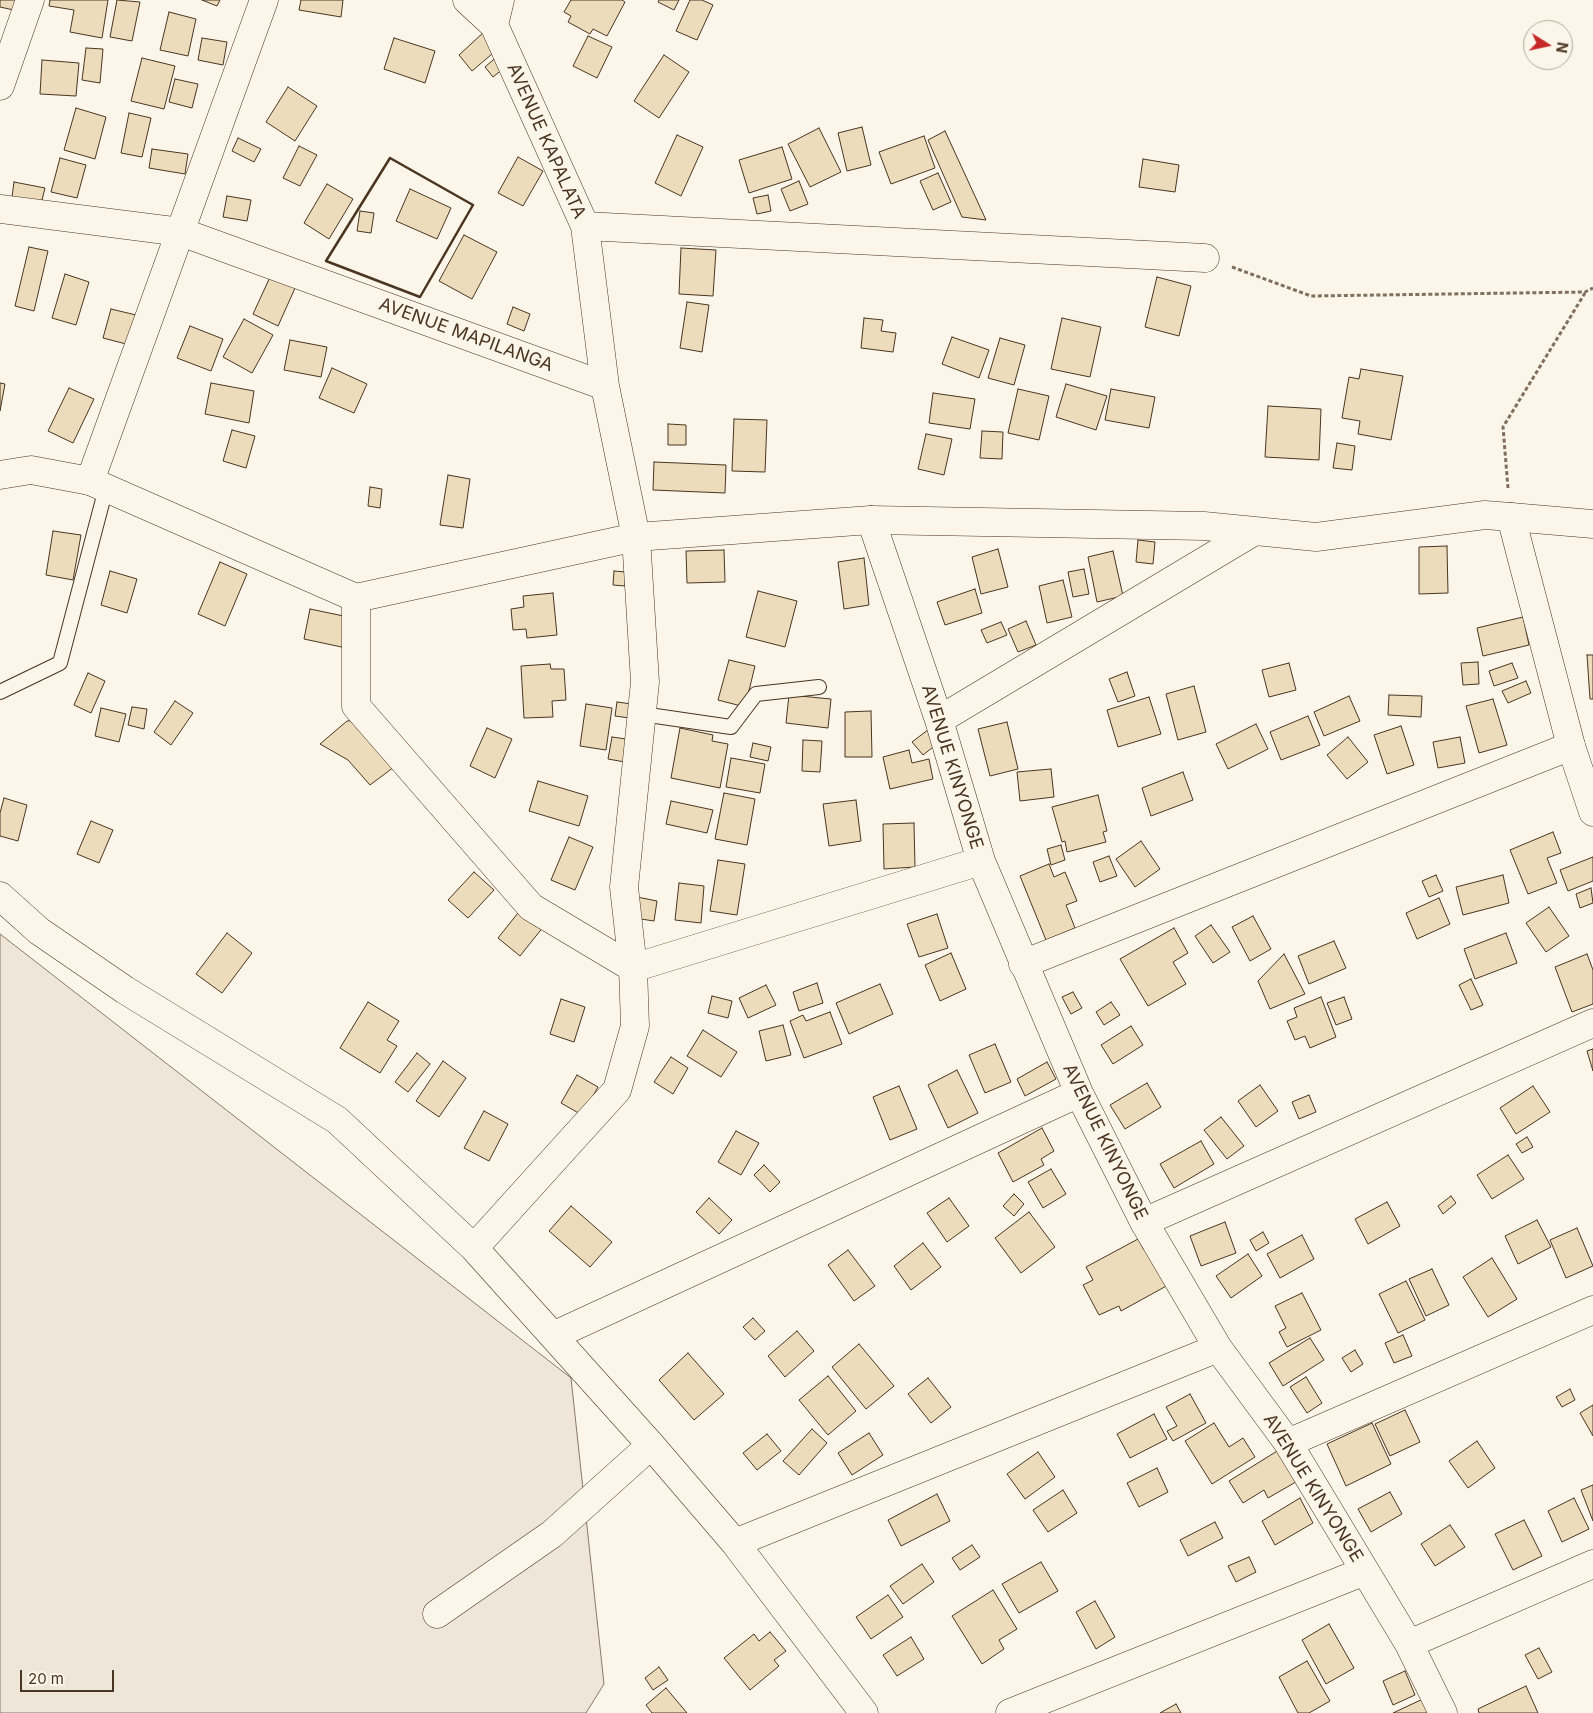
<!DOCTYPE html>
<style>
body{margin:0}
#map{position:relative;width:1593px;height:1713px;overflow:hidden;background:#fbf6e9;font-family:Inter,sans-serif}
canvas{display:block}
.north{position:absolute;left:1523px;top:20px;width:50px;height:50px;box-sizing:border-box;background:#fbf6e9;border:1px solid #b4a999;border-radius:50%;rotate:100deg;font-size:14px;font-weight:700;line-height:20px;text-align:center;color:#4a3520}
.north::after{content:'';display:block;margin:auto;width:18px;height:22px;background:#c62828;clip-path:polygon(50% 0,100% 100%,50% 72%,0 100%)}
.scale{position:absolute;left:20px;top:1670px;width:94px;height:22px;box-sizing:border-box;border:2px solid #4a3520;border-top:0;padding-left:6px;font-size:15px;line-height:18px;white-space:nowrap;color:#4a3520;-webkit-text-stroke:4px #fbf6e9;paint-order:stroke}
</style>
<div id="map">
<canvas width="1593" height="1713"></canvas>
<div class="north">N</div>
<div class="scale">20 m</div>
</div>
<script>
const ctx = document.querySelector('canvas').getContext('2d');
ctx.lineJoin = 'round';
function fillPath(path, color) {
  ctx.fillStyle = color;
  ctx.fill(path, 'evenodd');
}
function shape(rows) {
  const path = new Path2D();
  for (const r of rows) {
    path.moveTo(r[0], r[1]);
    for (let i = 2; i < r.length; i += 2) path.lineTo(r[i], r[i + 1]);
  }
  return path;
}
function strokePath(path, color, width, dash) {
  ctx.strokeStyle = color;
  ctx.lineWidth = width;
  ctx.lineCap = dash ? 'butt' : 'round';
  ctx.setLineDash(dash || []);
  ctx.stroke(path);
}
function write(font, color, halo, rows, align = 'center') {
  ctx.font = font + ' Inter,sans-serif';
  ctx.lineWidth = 4;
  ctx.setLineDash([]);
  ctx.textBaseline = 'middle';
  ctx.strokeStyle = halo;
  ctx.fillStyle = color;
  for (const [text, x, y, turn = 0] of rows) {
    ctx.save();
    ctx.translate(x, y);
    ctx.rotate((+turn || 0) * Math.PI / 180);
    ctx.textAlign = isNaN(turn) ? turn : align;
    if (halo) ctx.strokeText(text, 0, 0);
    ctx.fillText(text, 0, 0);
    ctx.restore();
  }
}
const green = shape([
 [0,934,571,1378,604,1684,586,1713,0,1713,0,934]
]);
fillPath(green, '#ede6d9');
strokePath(green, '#887966', 1);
const building = shape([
 [0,0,20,0,18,11,0,7,0,0],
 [50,0,108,0,102,38,70,32,74,10,49,6,50,0],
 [117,0,140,2,132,41,110,37,117,0],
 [202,0,220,0,217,6,202,0],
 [301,0,343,0,341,17,299,10,301,0],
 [571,0,622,0,625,2,607,36,593,29,590,34,568,22,571,16,564,12,571,0],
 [659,0,679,0,674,10,658,2,659,0],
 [690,0,702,0,713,5,697,40,676,31,690,0],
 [169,12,196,19,188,56,160,50,169,12],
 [484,32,499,48,472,71,459,55,484,32],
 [588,36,612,47,597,78,573,66,588,36],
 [202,38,227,42,223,65,198,60,202,38],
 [394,38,435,51,425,83,384,69,394,38],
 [86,48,103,49,100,83,82,80,86,48],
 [501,53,509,64,493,77,485,67,501,53],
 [664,55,689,72,659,118,634,101,664,55],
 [142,58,175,66,164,109,131,101,142,58],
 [42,60,79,63,76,96,40,94,42,60],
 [175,79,198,84,192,108,169,102,175,79],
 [288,87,317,106,295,141,266,122,288,87],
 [76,108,106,117,95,159,64,150,76,108],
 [129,113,151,118,142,157,121,153,129,113],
 [862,127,871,165,847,171,838,133,862,127],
 [819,128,841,172,810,187,788,144,819,128],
 [945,131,986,220,962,217,928,140,945,131],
 [677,135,703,147,681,196,655,183,677,135],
 [924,136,935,168,891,184,879,152,924,136],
 [238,138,261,149,254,162,232,151,238,138],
 [299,146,317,155,300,186,283,178,299,146],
 [782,147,792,179,749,193,739,160,782,147],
 [152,149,188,154,185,174,149,168,152,149],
 [518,157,543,171,523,206,498,193,518,157],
 [60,158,86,165,77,198,51,192,60,158],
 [1143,159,1179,165,1175,192,1139,187,1143,159],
 [938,173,951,202,933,210,920,181,938,173],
 [799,181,808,204,790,211,781,189,799,181],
 [14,182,45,188,41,204,12,197,14,182],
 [327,184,353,199,329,239,304,223,327,184],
 [410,189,451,208,437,239,396,221,410,189],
 [768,195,771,211,757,214,753,198,768,195],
 [227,196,251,200,247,221,223,217,227,196],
 [360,211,374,213,371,233,357,231,360,211],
 [464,235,497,252,472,299,439,281,464,235],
 [29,247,48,251,34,311,15,306,29,247],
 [681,248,716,250,713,296,679,294,681,248],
 [65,274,89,282,76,325,52,318,65,274],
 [271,275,296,286,278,326,253,314,271,275],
 [1157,277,1191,286,1179,336,1145,327,1157,277],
 [687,302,709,305,702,352,680,348,687,302],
 [513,307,530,314,524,331,507,324,513,307],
 [111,309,136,315,130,345,103,338,111,309],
 [864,318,883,320,881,331,896,333,893,352,861,348,864,318],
 [1062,318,1101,327,1090,377,1051,369,1062,318],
 [244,319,273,335,252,373,223,357,244,319],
 [190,326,223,339,211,371,177,358,190,326],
 [952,337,989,350,979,378,942,364,952,337],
 [1000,338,1025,345,1014,385,988,378,1000,338],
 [290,340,327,347,321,377,284,370,290,340],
 [332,368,367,384,354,413,319,398,332,368],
 [1361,369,1403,376,1391,440,1358,434,1360,421,1342,418,1349,377,1359,379,1361,369],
 [0,383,5,384,0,411,0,383],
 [211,383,254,391,249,423,205,414,211,383],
 [1066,384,1107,396,1096,430,1056,417,1066,384],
 [69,388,94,399,73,443,48,431,69,388],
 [1018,389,1049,396,1039,440,1008,433,1018,389],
 [1111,389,1155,397,1149,428,1105,420,1111,389],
 [933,393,975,399,970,429,929,423,933,393],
 [1268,406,1321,409,1319,460,1265,457,1268,406],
 [734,419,767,420,765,472,732,471,734,419],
 [668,424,686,425,686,445,668,445,668,424],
 [232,430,255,436,246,468,223,461,232,430],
 [982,431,1003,432,1002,459,980,458,982,431],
 [926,434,952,439,944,475,918,469,926,434],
 [1337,443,1355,446,1352,470,1333,468,1337,443],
 [654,462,726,465,725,493,653,490,654,462],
 [448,475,470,479,463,528,440,525,448,475],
 [370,487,382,489,380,508,368,506,370,487],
 [53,531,81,535,73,580,46,575,53,531],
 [1138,540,1155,542,1153,564,1136,562,1138,540],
 [1447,546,1448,593,1419,594,1419,547,1447,546],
 [998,549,1008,587,981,594,972,557,998,549],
 [724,550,725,582,687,583,686,551,724,550],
 [1113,551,1123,596,1097,602,1088,557,1113,551],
 [864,558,869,605,844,609,838,562,864,558],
 [220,562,247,574,225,626,198,614,220,562],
 [1084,569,1089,594,1073,597,1068,572,1084,569],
 [110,571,137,579,127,613,101,605,110,571],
 [614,571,626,572,625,586,613,585,614,571],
 [1063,580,1072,617,1047,623,1039,586,1063,580],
 [975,589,982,613,945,625,937,602,975,589],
 [758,591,797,601,785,647,746,637,758,591],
 [553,593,557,635,527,638,526,629,513,630,511,609,524,607,523,596,553,593],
 [310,609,358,619,351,649,304,639,310,609],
 [1523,617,1529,645,1483,656,1477,628,1523,617],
 [1026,621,1036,645,1018,652,1008,629,1026,621],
 [1001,622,1007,635,987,643,981,630,1001,622],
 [1587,655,1593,655,1593,699,1590,699,1587,655],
 [729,660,755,666,745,707,718,700,729,660],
 [1478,662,1479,684,1463,685,1461,663,1478,662],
 [1289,663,1296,690,1269,697,1262,670,1289,663],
 [1512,663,1518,678,1494,686,1489,671,1512,663],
 [550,664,551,669,564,669,566,700,552,701,553,717,524,718,521,666,550,664],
 [1127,672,1135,696,1118,702,1109,679,1127,672],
 [88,673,105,681,91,713,74,705,88,673],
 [1526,681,1531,693,1508,703,1502,691,1526,681],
 [1194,686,1206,732,1178,740,1166,694,1194,686],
 [789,695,831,699,828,728,786,723,789,695],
 [1389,695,1422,696,1421,717,1388,715,1389,695],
 [1349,696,1360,721,1324,736,1314,712,1349,696],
 [1149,697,1161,734,1118,747,1107,710,1149,697],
 [1493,699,1507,745,1479,753,1466,706,1493,699],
 [175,701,193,713,171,745,154,732,175,701],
 [617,702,639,705,637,719,615,716,617,702],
 [586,704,612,708,606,750,580,746,586,704],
 [132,707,147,709,144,729,128,725,132,707],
 [101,708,126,714,119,742,95,736,101,708],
 [871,711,872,757,845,757,845,712,871,711],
 [1308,716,1320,745,1281,760,1270,732,1308,716],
 [359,720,398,764,370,785,348,760,320,744,347,721,359,720],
 [1007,722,1018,769,990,776,978,729,1007,722],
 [937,723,947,736,923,755,912,742,937,723],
 [1256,724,1268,749,1228,769,1216,744,1256,724],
 [1401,726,1414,765,1387,774,1374,735,1401,726],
 [487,728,512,739,495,778,470,766,487,728],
 [680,728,713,735,712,741,728,744,720,788,671,778,680,728],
 [612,737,640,741,636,764,608,759,612,737],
 [1348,737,1368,762,1347,779,1327,755,1348,737],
 [1460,737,1465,763,1438,768,1433,742,1460,737],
 [803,740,822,741,820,772,802,771,803,740],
 [753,743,771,747,768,761,750,757,753,743],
 [909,750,912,763,929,759,933,779,890,789,883,757,909,750],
 [731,758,765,764,760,793,726,787,731,758],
 [1051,769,1054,797,1020,801,1017,772,1051,769],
 [1183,772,1193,800,1151,816,1142,788,1183,772],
 [538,781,588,796,579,826,529,811,538,781],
 [724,793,755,799,747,845,715,839,724,793],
 [1098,795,1107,831,1103,832,1106,842,1067,852,1065,841,1062,842,1052,807,1098,795],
 [4,798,27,805,18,841,0,836,0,813,4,798],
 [856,800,861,841,829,846,823,804,856,800],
 [671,801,713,810,707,833,666,824,671,801],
 [91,821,113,830,99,863,77,854,91,821],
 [914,823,915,867,884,869,883,824,914,823],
 [1553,832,1561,853,1547,858,1557,883,1528,894,1510,850,1553,832],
 [569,837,593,847,575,890,551,880,569,837],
 [1141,841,1160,869,1135,887,1116,859,1141,841],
 [1061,845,1065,860,1051,865,1047,849,1061,845],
 [1109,856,1117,876,1100,882,1093,862,1109,856],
 [1593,857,1593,881,1568,891,1560,870,1593,857],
 [718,860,745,864,737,915,710,911,718,860],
 [1049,864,1054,877,1065,872,1077,901,1066,905,1075,928,1046,940,1020,876,1049,864],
 [474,872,494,890,468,918,448,900,474,872],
 [1436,875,1443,891,1429,897,1422,881,1436,875],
 [1503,875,1509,903,1463,915,1456,887,1503,875],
 [679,883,704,886,701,923,675,920,679,883],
 [1591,888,1593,903,1580,908,1576,894,1591,888],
 [637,897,657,901,654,921,634,918,637,897],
 [1439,898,1450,924,1417,939,1406,913,1439,898],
 [526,903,548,921,520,956,498,938,526,903],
 [1549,907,1569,936,1546,952,1526,923,1549,907],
 [937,914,948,948,919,957,907,924,937,914],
 [1253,916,1271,949,1250,961,1232,927,1253,916],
 [1211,925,1230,952,1213,963,1195,936,1211,925],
 [1174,928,1188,953,1173,962,1186,984,1148,1006,1120,959,1174,928],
 [227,933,252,953,222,993,196,974,227,933],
 [1506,933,1517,963,1475,979,1464,949,1506,933],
 [1334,941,1346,968,1309,984,1298,956,1334,941],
 [951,953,966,989,940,1001,925,965,951,953],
 [1284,954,1305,994,1270,1009,1258,981,1284,954],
 [1587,954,1593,970,1593,1004,1572,1012,1555,967,1587,954],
 [1471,979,1483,1005,1471,1010,1459,985,1471,979],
 [817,983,823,1003,799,1011,793,992,817,983],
 [880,984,893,1014,849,1034,836,1003,880,984],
 [766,985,776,1005,748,1018,739,998,766,985],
 [1073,992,1082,1008,1071,1014,1062,997,1073,992],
 [712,996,732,1001,728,1018,708,1013,712,996],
 [1321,997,1336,1037,1310,1048,1305,1036,1295,1040,1287,1021,1297,1017,1294,1008,1321,997],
 [1344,997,1352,1019,1336,1025,1327,1003,1344,997],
 [561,999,585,1007,574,1042,550,1034,561,999],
 [368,1002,399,1021,387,1040,397,1046,380,1073,340,1048,368,1002],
 [1111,1002,1120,1015,1104,1025,1096,1012,1111,1002],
 [830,1012,842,1044,804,1058,790,1021,803,1015,806,1021,830,1012],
 [783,1025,791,1055,766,1061,759,1031,783,1025],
 [1131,1026,1143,1045,1113,1064,1101,1045,1131,1026],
 [703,1030,737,1052,721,1077,687,1056,703,1030],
 [995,1044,1011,1082,985,1093,969,1055,995,1044],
 [1593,1049,1593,1071,1587,1051,1593,1049],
 [417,1053,430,1064,408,1092,395,1082,417,1053],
 [671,1057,688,1068,673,1094,654,1082,671,1057],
 [443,1061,466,1078,439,1117,416,1101,443,1061],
 [1047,1062,1056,1079,1025,1096,1017,1079,1047,1062],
 [957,1070,978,1113,948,1128,928,1085,957,1070],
 [577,1075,598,1087,582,1115,561,1103,577,1075],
 [1147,1083,1161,1107,1125,1129,1110,1105,1147,1083],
 [1260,1085,1278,1111,1256,1127,1238,1101,1260,1085],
 [899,1086,917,1129,890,1140,873,1097,899,1086],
 [1533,1086,1550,1112,1516,1134,1500,1108,1533,1086],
 [1309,1095,1316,1112,1299,1119,1292,1102,1309,1095],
 [484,1111,508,1124,489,1161,464,1148,484,1111],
 [1221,1117,1244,1146,1227,1159,1204,1130,1221,1117],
 [1042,1128,1054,1151,1041,1159,1044,1165,1013,1182,998,1153,1042,1128],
 [736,1131,759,1143,741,1175,718,1162,736,1131],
 [1527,1137,1533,1147,1522,1153,1516,1144,1527,1137],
 [1201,1141,1214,1164,1174,1188,1160,1164,1201,1141],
 [1508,1155,1524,1179,1492,1199,1477,1175,1508,1155],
 [764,1165,780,1182,770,1192,754,1175,764,1165],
 [1051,1169,1066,1194,1043,1208,1028,1182,1051,1169],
 [1014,1194,1024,1204,1014,1216,1003,1206,1014,1194],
 [1451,1196,1456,1203,1443,1214,1438,1206,1451,1196],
 [709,1198,732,1220,719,1234,696,1212,709,1198],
 [949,1198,969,1226,947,1242,927,1213,949,1198],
 [1387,1202,1400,1226,1368,1244,1355,1219,1387,1202],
 [571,1206,612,1242,590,1267,549,1231,571,1206],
 [1029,1212,1055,1247,1021,1273,995,1238,1029,1212],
 [1537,1220,1551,1247,1518,1264,1505,1236,1537,1220],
 [1225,1222,1236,1253,1201,1266,1190,1236,1225,1222],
 [1577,1228,1593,1266,1566,1278,1550,1240,1577,1228],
 [1263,1232,1269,1243,1256,1251,1250,1240,1263,1232],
 [1302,1235,1314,1259,1280,1278,1267,1254,1302,1235],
 [1138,1239,1144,1250,1151,1247,1170,1284,1121,1311,1119,1306,1099,1315,1083,1285,1093,1280,1086,1267,1138,1239],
 [923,1243,941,1267,911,1290,894,1266,923,1243],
 [848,1250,875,1286,854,1301,828,1265,848,1250],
 [1248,1254,1262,1276,1231,1298,1216,1276,1248,1254],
 [1492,1258,1517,1299,1488,1317,1463,1277,1492,1258],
 [1432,1269,1449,1305,1426,1316,1409,1279,1432,1269],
 [1406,1281,1425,1320,1398,1333,1379,1294,1406,1281],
 [1302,1293,1321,1330,1287,1347,1279,1332,1286,1328,1275,1306,1302,1293],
 [753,1318,765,1331,755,1340,743,1327,753,1318],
 [797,1331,814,1351,785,1377,768,1356,797,1331],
 [1403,1335,1412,1356,1394,1363,1385,1343,1403,1335],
 [1310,1338,1324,1360,1283,1386,1269,1363,1310,1338],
 [859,1344,894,1386,866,1409,832,1367,859,1344],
 [1355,1350,1363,1364,1351,1372,1342,1358,1355,1350],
 [688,1353,724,1394,694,1420,659,1380,688,1353],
 [828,1376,856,1411,828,1435,799,1400,828,1376],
 [1306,1377,1322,1403,1307,1413,1290,1387,1306,1377],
 [928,1378,951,1407,931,1423,908,1394,928,1378],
 [1570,1389,1575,1400,1562,1407,1556,1397,1570,1389],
 [1190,1394,1206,1423,1173,1441,1167,1431,1177,1426,1166,1407,1190,1394],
 [1593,1405,1593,1436,1580,1413,1593,1405],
 [1405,1410,1420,1442,1390,1456,1375,1424,1405,1410],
 [1154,1414,1167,1439,1130,1458,1117,1434,1154,1414],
 [1214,1423,1229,1447,1243,1438,1255,1457,1212,1484,1185,1441,1214,1423],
 [1372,1423,1391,1464,1346,1486,1327,1444,1372,1423],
 [812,1429,827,1443,799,1475,783,1461,812,1429],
 [869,1433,883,1455,852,1475,838,1453,869,1433],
 [767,1434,781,1451,757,1470,743,1453,767,1434],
 [1477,1441,1495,1468,1468,1488,1449,1461,1477,1441],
 [1282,1448,1301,1479,1268,1498,1264,1490,1243,1503,1229,1481,1282,1448],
 [1038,1452,1055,1477,1025,1499,1007,1474,1038,1452],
 [1157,1468,1168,1492,1139,1507,1127,1483,1157,1468],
 [1593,1485,1593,1521,1581,1490,1593,1485],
 [1063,1490,1077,1513,1048,1532,1033,1510,1063,1490],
 [1390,1492,1402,1514,1371,1532,1358,1509,1390,1492],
 [937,1494,950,1521,901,1546,888,1520,937,1494],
 [1300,1498,1313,1523,1275,1545,1262,1521,1300,1498],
 [1574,1498,1589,1529,1562,1542,1548,1511,1574,1498],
 [1524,1520,1542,1556,1513,1570,1495,1534,1524,1520],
 [1215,1522,1223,1538,1188,1556,1180,1540,1215,1522],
 [1450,1525,1465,1547,1435,1566,1421,1544,1450,1525],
 [972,1545,980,1557,960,1570,952,1558,972,1545],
 [1249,1557,1256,1572,1236,1582,1228,1566,1249,1557],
 [1041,1562,1058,1591,1019,1613,1002,1584,1041,1562],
 [922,1564,934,1582,903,1604,890,1586,922,1564],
 [993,1590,1017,1629,999,1640,1004,1649,982,1664,952,1616,993,1590],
 [888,1595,903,1617,871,1639,856,1617,888,1595],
 [1095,1601,1115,1637,1096,1649,1076,1612,1095,1601],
 [1329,1624,1354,1668,1326,1684,1302,1640,1329,1624],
 [770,1632,786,1651,774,1660,779,1666,750,1690,724,1658,754,1634,759,1641,770,1632],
 [911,1637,924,1659,897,1676,883,1655,911,1637],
 [1539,1648,1552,1672,1538,1679,1525,1655,1539,1648],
 [1307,1661,1330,1701,1309,1713,1298,1713,1279,1677,1307,1661],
 [659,1667,668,1680,653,1690,645,1678,659,1667],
 [1405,1671,1415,1695,1393,1705,1383,1681,1405,1671],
 [1526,1686,1538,1713,1479,1713,1478,1709,1526,1686],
 [666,1688,687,1713,652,1713,646,1705,666,1688],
 [1425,1698,1433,1713,1393,1713,1425,1698],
 [1176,1704,1181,1713,1160,1713,1176,1704]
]);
fillPath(building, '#ecdcbc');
strokePath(building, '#4a3520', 1);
const service = shape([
 [0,692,60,663,106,488],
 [642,714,731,727,756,694,819,687]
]);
const minor = shape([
 [467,0,494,25,585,226,605,386],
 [494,25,500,0],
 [0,86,30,0],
 [0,209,181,232,605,386,636,537,645,682,624,887,633,968,635,1026,617,1090,474,1248],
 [585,226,1205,258],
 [90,481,264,0],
 [1511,517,1593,524],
 [871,520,939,720,981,861,1079,1093,1144,1222,1218,1348,1288,1443,1409,1644,1443,1713],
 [356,598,356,706,531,907,633,968,981,861],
 [939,720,1253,532],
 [0,896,39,931,125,990,337,1120,474,1248,651,1445,735,1543,864,1713],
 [1023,964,1571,746],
 [1144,1222,1593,1023],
 [553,1336,1079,1093],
 [1288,1443,1593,1310],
 [735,1543,1218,1348],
 [437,1614,552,1534,651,1445],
 [1409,1644,1593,1564],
 [1010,1713,1365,1571]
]);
const tertiary = shape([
 [0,475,31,470,90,481,356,598,636,537,871,520,1204,526,1316,537,1485,515,1511,517,1571,746,1593,812]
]);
strokePath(service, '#4a3520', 16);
strokePath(minor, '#4a3520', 29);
strokePath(tertiary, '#4a3520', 29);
strokePath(shape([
 [1232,267,1311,296,1585,292,1593,288],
 [1508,488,1503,427,1585,293]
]), '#7f6f5c', 3, [4, 2.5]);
strokePath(service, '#fbf6e9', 14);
strokePath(minor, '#fbf6e9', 28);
strokePath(tertiary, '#fbf6e9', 28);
strokePath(shape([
 [390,158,473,205,420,297,326,261,390,158]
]), '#4a3520', 2.5);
write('18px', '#4a3520', '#fbf6e9', [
 ["AVENUE KAPALATA",546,141,66],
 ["AVENUE MAPILANGA",466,335,20],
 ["AVENUE KINYONGE",952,767,73],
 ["AVENUE KINYONGE",1105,1142,64],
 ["AVENUE KINYONGE",1313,1488,58]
]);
</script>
